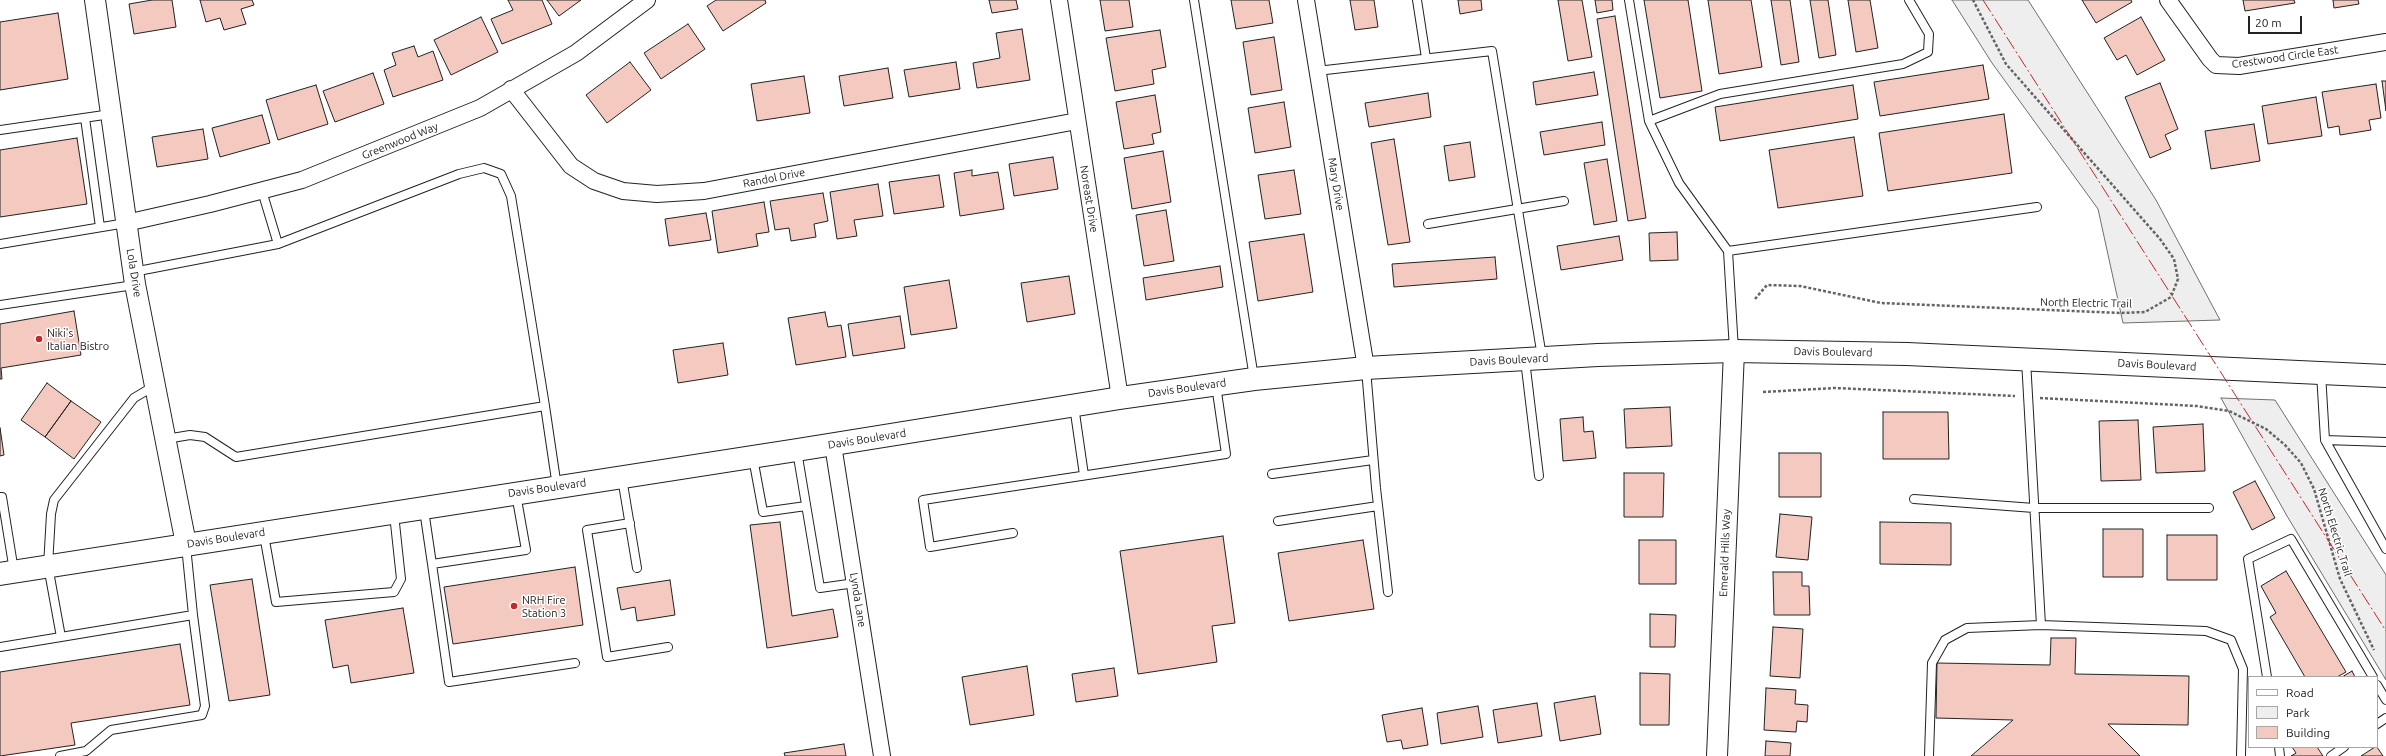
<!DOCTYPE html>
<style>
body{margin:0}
#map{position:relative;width:2386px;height:756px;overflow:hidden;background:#fff;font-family:Ubuntu,sans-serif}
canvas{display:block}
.legend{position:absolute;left:2248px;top:676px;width:130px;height:72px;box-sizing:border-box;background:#fff;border:1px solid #a7a7a7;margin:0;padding:5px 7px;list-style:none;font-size:12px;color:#222}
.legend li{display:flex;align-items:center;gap:8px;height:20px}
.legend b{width:20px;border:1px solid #a7a7a7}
.scale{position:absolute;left:2248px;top:16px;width:54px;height:18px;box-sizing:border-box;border:2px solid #222;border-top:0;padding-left:5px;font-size:12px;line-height:14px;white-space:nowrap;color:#222;-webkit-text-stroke:3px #fff;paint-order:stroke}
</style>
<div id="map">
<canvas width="2386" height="756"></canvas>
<ul class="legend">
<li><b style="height:5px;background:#fff"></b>Road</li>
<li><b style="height:11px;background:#eee"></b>Park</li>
<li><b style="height:11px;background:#f3c9c0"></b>Building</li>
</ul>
<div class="scale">20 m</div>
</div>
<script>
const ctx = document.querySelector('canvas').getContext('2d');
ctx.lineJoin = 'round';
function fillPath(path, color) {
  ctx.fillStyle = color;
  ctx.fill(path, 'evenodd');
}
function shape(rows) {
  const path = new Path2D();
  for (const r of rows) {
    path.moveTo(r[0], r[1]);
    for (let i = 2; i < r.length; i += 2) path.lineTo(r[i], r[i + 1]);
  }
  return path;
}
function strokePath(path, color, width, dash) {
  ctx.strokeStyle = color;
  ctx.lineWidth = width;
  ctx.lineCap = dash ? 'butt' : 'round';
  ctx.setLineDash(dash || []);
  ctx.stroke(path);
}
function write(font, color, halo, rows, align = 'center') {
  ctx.font = font + ' Ubuntu,sans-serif';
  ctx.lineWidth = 3;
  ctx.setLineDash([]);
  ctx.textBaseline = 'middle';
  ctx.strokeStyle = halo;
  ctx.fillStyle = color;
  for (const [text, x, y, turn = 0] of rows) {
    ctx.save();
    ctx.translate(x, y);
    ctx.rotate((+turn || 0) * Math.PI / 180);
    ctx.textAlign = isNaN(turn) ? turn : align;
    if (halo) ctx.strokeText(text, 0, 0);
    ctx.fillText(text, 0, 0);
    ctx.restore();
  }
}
const green = shape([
 [1952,0,2028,0,2156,200,2220,320,2123,323,2098,209,1992,63,1952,0],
 [2221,398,2275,400,2386,575,2386,680,2287,516,2221,398]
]);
fillPath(green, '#eee');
strokePath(green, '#6f6f6f', 1);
const building = shape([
 [152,0,172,0,176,27,134,34,129,4,152,0],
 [200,0,252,0,254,5,241,9,246,24,224,30,220,18,206,22,200,0],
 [508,0,542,0,552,24,502,44,491,19,513,10,508,0],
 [547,0,581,0,559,16,547,0],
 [716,0,765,0,766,3,723,31,707,6,716,0],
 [989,0,1016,0,1018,9,992,13,989,0],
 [1100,0,1129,0,1133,27,1105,31,1100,0],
 [1231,0,1269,0,1273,23,1236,29,1231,0],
 [1350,0,1374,0,1378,27,1355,30,1350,0],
 [1458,0,1481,0,1482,10,1460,14,1458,0],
 [1558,0,1582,0,1592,57,1568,61,1558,0],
 [1595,0,1612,0,1613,10,1597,13,1595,0],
 [1644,0,1688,0,1702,91,1660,98,1644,0],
 [1708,0,1751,0,1762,67,1719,74,1708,0],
 [1771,0,1790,0,1799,62,1781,65,1771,0],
 [1810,0,1828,0,1836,55,1819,58,1810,0],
 [1848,0,1870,0,1878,48,1856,52,1848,0],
 [2082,0,2131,0,2132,2,2096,23,2082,0],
 [2243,0,2294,0,2295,3,2245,11,2243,0],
 [2333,0,2358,0,2359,4,2334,8,2333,0],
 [58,13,68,79,0,90,0,22,58,13],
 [1615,16,1646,218,1628,221,1597,19,1615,16],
 [481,17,498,52,451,75,434,40,481,17],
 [2141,17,2165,60,2137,75,2126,55,2117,60,2104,38,2141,17],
 [688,24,705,49,661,79,644,53,688,24],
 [1022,29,1030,80,977,88,973,63,1000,58,996,33,1022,29],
 [1160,30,1166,67,1152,70,1154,84,1115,91,1106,38,1160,30],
 [1274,37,1282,90,1251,95,1243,42,1274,37],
 [414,46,418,57,433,51,443,80,393,97,384,70,396,65,392,53,414,46],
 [630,62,651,90,607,123,586,95,630,62],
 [956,62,960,89,909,97,904,70,956,62],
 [1983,65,1989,99,1880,116,1874,82,1983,65],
 [888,68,893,98,844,106,839,76,888,68],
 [1594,72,1598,95,1536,105,1533,82,1594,72],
 [373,73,384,104,335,122,323,91,373,73],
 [804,76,810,113,757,121,751,84,804,76],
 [2382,81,2386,81,2386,111,2382,81],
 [2160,83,2178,129,2165,135,2171,149,2150,158,2125,97,2160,83],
 [2376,84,2381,118,2369,120,2371,130,2340,135,2339,126,2328,128,2322,92,2376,84],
 [316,85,328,124,278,140,266,100,316,85],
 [1853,85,1858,119,1720,141,1715,107,1853,85],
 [1428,93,1431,117,1369,127,1365,103,1428,93],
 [1155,95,1161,132,1152,134,1154,144,1124,149,1116,102,1155,95],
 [2316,97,2322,136,2268,144,2262,106,2316,97],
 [1284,102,1291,147,1255,153,1248,108,1284,102],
 [2004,114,2012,173,1888,191,1879,133,2004,114],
 [262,115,270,143,220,157,212,128,262,115],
 [1602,122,1605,145,1544,155,1540,132,1602,122],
 [2254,124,2260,161,2211,169,2205,131,2254,124],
 [203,129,208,159,157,167,152,137,203,129],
 [1854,137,1863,196,1778,208,1769,150,1854,137],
 [77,138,87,204,0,217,0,150,77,138],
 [1394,139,1410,242,1388,245,1371,143,1394,139],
 [1470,142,1475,177,1449,181,1444,146,1470,142],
 [1163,151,1171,202,1132,209,1124,158,1163,151],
 [1053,157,1058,189,1014,196,1009,164,1053,157],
 [1607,159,1617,221,1594,225,1584,163,1607,159],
 [972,170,972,176,998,172,1004,209,960,216,954,173,972,170],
 [1294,170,1301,214,1265,219,1258,175,1294,170],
 [939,175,944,207,894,214,889,182,939,175],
 [878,184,883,216,854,220,857,236,837,239,830,192,878,184],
 [823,193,828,221,814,224,816,237,791,241,789,228,775,230,770,201,823,193],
 [764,202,769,232,756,234,758,246,718,253,712,211,764,202],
 [1166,210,1174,261,1144,266,1136,215,1166,210],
 [706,213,711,240,669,246,665,219,706,213],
 [1677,232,1678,260,1650,261,1649,233,1677,232],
 [1304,234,1313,292,1258,301,1249,242,1304,234],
 [1619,236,1623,260,1561,270,1557,246,1619,236],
 [1495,257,1497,279,1394,287,1392,264,1495,257],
 [1220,266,1223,287,1146,300,1143,278,1220,266],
 [1069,276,1075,314,1027,322,1021,283,1069,276],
 [949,280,957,328,911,335,904,287,949,280],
 [74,311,81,355,1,368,2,379,0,379,0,324,74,311],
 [825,312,828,327,841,325,846,357,796,365,788,318,825,312],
 [900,316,905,348,853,356,848,324,900,316],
 [723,343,728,375,678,383,673,350,723,343],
 [47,383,71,401,45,437,21,420,47,383],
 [71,401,101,422,74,459,45,437,71,401],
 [1670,407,1672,446,1626,448,1624,409,1670,407],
 [1883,412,1948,412,1949,459,1883,459,1883,412],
 [1583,417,1584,432,1593,431,1596,458,1563,461,1560,419,1583,417],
 [2138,420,2141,480,2101,481,2099,421,2138,420],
 [2203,424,2205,471,2156,473,2153,427,2203,424],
 [0,428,4,455,0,456,0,428],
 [1779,453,1821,453,1821,497,1779,497,1779,453],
 [1624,473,1664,473,1663,517,1624,517,1624,473],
 [2255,481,2275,518,2252,530,2233,492,2255,481],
 [1780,514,1812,517,1808,560,1776,557,1780,514],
 [780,522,792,616,833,609,838,637,767,648,750,525,780,522],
 [1880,522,1951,523,1951,565,1880,564,1880,522],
 [2103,529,2143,529,2143,577,2103,577,2103,529],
 [2167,535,2217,535,2217,580,2167,580,2167,535],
 [1223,536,1235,623,1212,626,1217,662,1138,674,1120,551,1223,536],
 [1363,540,1374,609,1289,621,1278,553,1363,540],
 [1639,540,1676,540,1676,584,1639,584,1639,540],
 [575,567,583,625,453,644,444,587,575,567],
 [2286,571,2346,672,2337,677,2305,677,2270,617,2276,613,2261,586,2286,571],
 [1773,572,1802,572,1802,586,1809,586,1810,615,1774,615,1773,572],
 [252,579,270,695,229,701,210,585,252,579],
 [670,580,675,615,637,621,635,607,621,610,617,588,670,580],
 [403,608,414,673,351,683,348,665,333,668,325,620,403,608],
 [1650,614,1676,615,1675,647,1650,647,1650,614],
 [1773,627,1803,629,1800,678,1770,676,1773,627],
 [2051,638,2076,638,2075,674,2189,676,2188,725,2108,724,2140,756,1971,756,2013,720,1936,718,1937,663,2050,665,2051,638],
 [180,644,190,705,71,723,75,745,0,756,0,672,180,644],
 [1027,666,1034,715,970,725,962,677,1027,666],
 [1114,668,1118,696,1076,702,1072,674,1114,668],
 [2352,671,2355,677,2342,677,2352,671],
 [1640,673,1670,674,1669,725,1640,725,1640,673],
 [1766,688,1796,690,1795,704,1808,705,1807,722,1797,721,1796,732,1764,730,1766,688],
 [1595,696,1601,734,1560,741,1554,703,1595,696],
 [1537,703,1542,736,1498,743,1493,710,1537,703],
 [1478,706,1483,737,1441,744,1437,713,1478,706],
 [1422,708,1428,745,1403,749,1401,740,1387,742,1382,715,1422,708],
 [1766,741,1791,743,1790,756,1765,756,1766,741],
 [844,744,846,756,785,756,784,753,844,744],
 [2292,747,2317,747,2323,756,2291,756,2296,753,2292,747],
 [2377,747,2383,756,2361,756,2375,747,2377,747]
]);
fillPath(building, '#f3c9c0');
strokePath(building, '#222', 1);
const service = shape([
 [1194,0,1254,378],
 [1417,0,1426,58],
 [1629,0,1649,121,1679,183,1728,251,1734,350],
 [1317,71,1492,51,1542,357],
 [85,118,100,227],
 [1649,121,1720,94,1903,64,1928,52,1929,34,1909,0],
 [0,130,111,114],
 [262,191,278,244],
 [1428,224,1564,201],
 [0,244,126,223],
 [1728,251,2037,207],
 [133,272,278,244,459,174,484,168,501,174,511,196,545,406],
 [0,305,134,285],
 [1525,360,1539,476],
 [2026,360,2041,625],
 [1366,369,1376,488,1388,592],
 [2321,373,2325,440,2386,549],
 [1074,406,1084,475],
 [166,439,190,435,205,437,236,457,545,406,557,487],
 [2325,440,2386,442],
 [797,451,820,588,855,583],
 [753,458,763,512,806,506],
 [1272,474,1373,460],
 [622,478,637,568],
 [516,494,526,550,432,564,449,682,575,663],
 [0,497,2,497,14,571],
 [1914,499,2034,508,2209,508],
 [424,510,432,564],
 [1278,521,1378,506],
 [630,523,587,530,607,657,668,647],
 [1013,533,930,547,923,500,1226,454,1216,385],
 [264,535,276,602,394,592,401,579,394,514],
 [61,637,193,615,186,546],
 [0,647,61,637,48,566,51,514,54,500,134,398,154,386],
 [2267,677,2248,559,2291,539,2373,677],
 [2377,685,2386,700],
 [2377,724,2386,718],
 [2279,747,2280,756],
 [60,756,86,751,111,730,202,715,205,706,193,615],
 [1929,756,1932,663,1945,640,1967,628,2041,625,2206,631,2231,640,2243,669,2241,756],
 [2331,756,2344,747]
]);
const minor = shape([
 [1059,0,1120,398],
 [1306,0,1366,368],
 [2168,0,2210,59,2216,65,2239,66,2386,42],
 [511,89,571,166,594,181,623,191,657,194,704,191,1077,121],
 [126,223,210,204,302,180,480,108,576,53,647,0],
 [833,445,882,756]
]);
const tertiary = shape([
 [95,0,135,284,186,544],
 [1717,756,1734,351]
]);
const primary = shape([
 [0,574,797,450,1120,398,1254,379,1366,368,1598,355,1734,351,1907,354,2386,376]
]);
strokePath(service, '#222', 10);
strokePath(minor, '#222', 18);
strokePath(tertiary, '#222', 22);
strokePath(primary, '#222', 24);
strokePath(shape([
 [1755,299,1767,285,1800,286,1881,303,2121,313,2145,312,2171,297,2178,279,2174,259,2160,239,2006,64,1973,0],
 [1763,392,1835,388,2015,396],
 [2040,398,2197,406,2229,411,2266,429,2285,445,2301,463,2314,489,2340,579,2374,650]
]), '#646464', 2.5, [3, 2]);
strokePath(service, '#fff', 8);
strokePath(minor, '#fff', 16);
strokePath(tertiary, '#fff', 20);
strokePath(primary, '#fff', 22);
strokePath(shape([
 [1983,0,2386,631]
]), '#c62828', 1, [14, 3, 2, 3]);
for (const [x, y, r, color] of [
 [39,339,4,"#c62828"],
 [514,606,4,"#c62828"]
]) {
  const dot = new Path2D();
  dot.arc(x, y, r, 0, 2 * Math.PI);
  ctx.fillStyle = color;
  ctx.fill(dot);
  strokePath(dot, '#fff', 1.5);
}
write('11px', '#222', '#fff', [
 ["Crestwood Circle East",2285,57,-8],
 ["Greenwood Way",400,141,-22],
 ["Randol Drive",774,178,-11],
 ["Mary Drive",1336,184,81],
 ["Noreast Drive",1089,199,81],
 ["Lola Drive",134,273,81],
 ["North Electric Trail",2086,303,1],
 ["Davis Boulevard",1833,352,1],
 ["Davis Boulevard",1509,360,-3],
 ["Davis Boulevard",2157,365,3],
 ["Davis Boulevard",1187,388,-8],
 ["Davis Boulevard",867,439,-9],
 ["Davis Boulevard",547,488,-8],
 ["North Electric Trail",2335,532,73],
 ["Davis Boulevard",226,538,-9],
 ["Emerald Hills Way",1725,553,-88],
 ["Lynda Lane",858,600,81]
]);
write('11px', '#222', '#fff', [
 ["Niki's",47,333],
 ["Italian Bistro",47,346],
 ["NRH Fire",522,600],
 ["Station 3",522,613]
], 'left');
</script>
